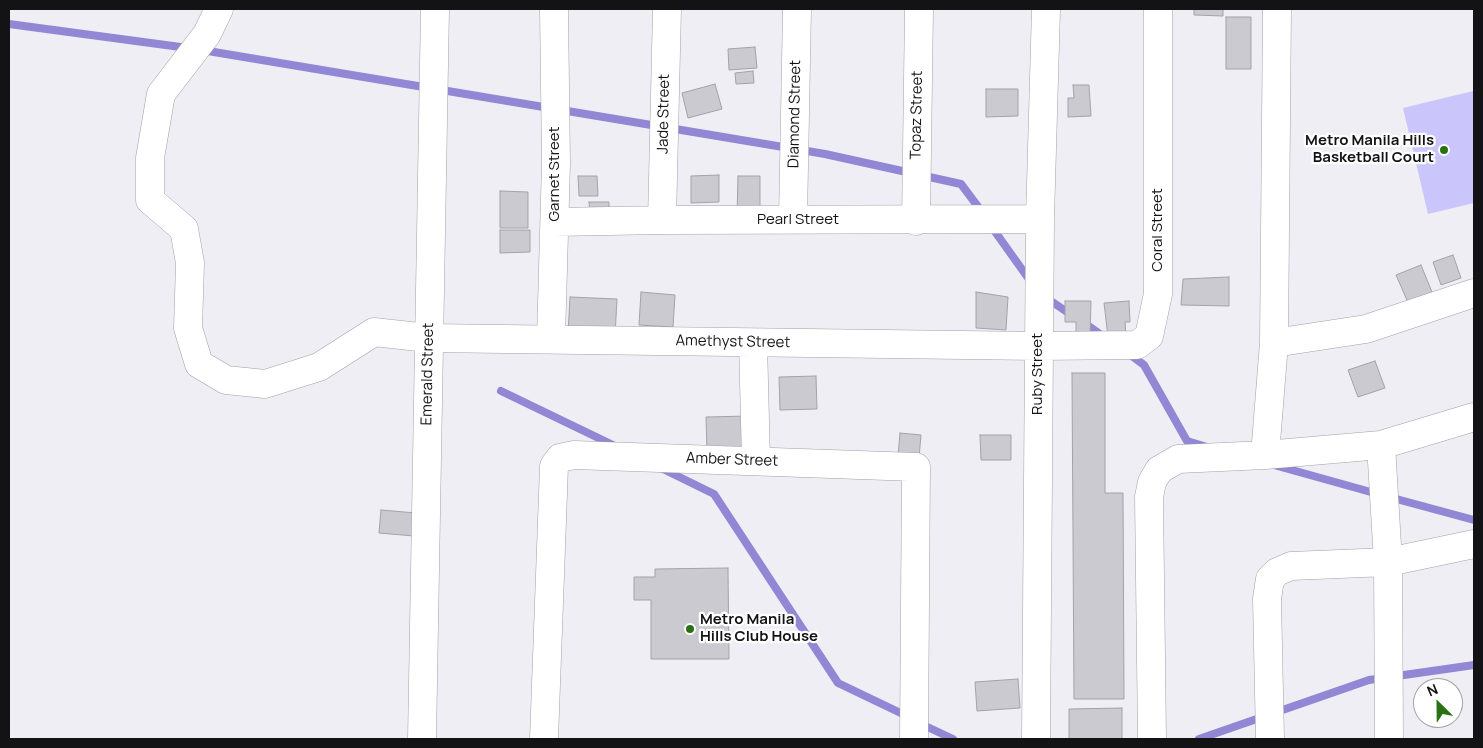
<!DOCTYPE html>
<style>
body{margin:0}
#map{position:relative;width:1483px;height:748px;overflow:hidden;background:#efeef4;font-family:Manrope,sans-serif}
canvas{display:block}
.frame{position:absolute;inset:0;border:10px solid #131315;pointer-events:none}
.north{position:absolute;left:1413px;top:678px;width:50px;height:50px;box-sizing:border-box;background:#fff;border:1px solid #a1a1a1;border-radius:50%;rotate:337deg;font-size:14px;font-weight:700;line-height:20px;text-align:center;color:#131315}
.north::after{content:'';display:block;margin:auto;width:18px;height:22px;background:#297214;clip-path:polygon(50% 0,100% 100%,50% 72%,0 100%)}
</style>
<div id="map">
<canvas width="1483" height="748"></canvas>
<div class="frame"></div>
<div class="north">N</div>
</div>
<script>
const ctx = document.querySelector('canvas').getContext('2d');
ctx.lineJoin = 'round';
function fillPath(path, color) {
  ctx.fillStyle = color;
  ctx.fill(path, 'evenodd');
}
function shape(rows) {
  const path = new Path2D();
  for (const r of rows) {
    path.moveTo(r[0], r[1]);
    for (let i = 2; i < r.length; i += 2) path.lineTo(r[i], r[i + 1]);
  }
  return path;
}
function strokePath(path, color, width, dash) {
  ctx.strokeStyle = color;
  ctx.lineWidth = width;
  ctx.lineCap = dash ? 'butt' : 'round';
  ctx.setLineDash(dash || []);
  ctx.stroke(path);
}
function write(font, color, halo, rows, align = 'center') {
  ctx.font = font + ' Manrope,sans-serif';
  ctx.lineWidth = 4.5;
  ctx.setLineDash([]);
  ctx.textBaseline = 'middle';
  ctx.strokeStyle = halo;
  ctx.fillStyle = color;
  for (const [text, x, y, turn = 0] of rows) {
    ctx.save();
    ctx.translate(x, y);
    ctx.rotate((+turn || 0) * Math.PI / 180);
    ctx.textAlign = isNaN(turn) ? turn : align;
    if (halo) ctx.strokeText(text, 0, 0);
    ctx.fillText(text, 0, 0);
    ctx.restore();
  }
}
fillPath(shape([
 [1473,91,1474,203,1428,214,1403,108]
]), '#cac5fa');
strokePath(shape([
 [9,24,188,48],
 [202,50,825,154,961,184,982,212],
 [991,226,1031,282],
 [1045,297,1073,316],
 [1083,322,1104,337],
 [1128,353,1144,365,1187,441,1207,447],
 [501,391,615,446],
 [1274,465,1378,494],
 [661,468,714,494,838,683,909,717],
 [1389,497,1474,520],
 [919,723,953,739],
 [1199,739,1369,680,1474,665]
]), '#9187d4', 8);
const building = shape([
 [1194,9,1223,9,1223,16,1194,15,1194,9],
 [1226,17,1251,17,1251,69,1226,69,1226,17],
 [755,47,757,68,729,70,728,49,755,47],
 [753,71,754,83,736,84,735,73,753,71],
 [715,84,722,109,688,118,682,93,715,84],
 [1073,85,1089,85,1091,116,1068,117,1068,98,1074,98,1073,85],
 [986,89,1018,89,1018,116,986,117,986,89],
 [719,175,719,202,691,203,691,176,719,175],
 [578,176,597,176,598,196,579,196,578,176],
 [738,176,760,176,760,218,737,217,738,176],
 [500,191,528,192,528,228,500,228,500,191],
 [589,202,609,202,609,214,590,214,589,202],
 [500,230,530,230,530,252,500,253,500,230],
 [1453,255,1461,278,1441,285,1433,262,1453,255],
 [1421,265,1434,297,1410,307,1396,275,1421,265],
 [1229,277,1229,306,1181,305,1183,279,1229,277],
 [641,292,675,295,673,327,639,325,641,292],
 [976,292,1008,297,1006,330,976,328,976,292],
 [570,297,617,299,615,336,568,334,570,297],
 [1065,301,1091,301,1090,336,1076,336,1076,322,1065,322,1065,301],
 [1129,301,1130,322,1125,322,1126,336,1108,337,1104,303,1129,301],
 [1375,361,1385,388,1358,397,1348,370,1375,361],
 [1072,373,1105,373,1105,493,1123,493,1124,699,1074,699,1072,373],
 [816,376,817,409,780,410,779,377,816,376],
 [749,416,750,452,707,453,706,417,749,416],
 [900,433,921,435,919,458,898,456,900,433],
 [980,435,1011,435,1011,460,981,460,980,435],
 [381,510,416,513,414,536,379,533,381,510],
 [728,568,729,659,651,659,651,600,634,600,634,577,655,577,655,569,728,568],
 [1018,679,1020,708,977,711,975,682,1018,679],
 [1122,708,1122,739,1069,739,1069,709,1122,708]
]);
fillPath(building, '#cbcad0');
strokePath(building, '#a3a2a8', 1);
const minor = shape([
 [219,9,207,34,161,94,150,158,150,200,184,229,190,263,188,328,199,364,226,380,265,384,319,367,374,332,428,338,1038,346,1137,345,1149,336,1158,294,1158,9],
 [793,219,797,9],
 [662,220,667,9],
 [916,221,919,9],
 [555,222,662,220,1040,219],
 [551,339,556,163,554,9],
 [753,343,756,460],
 [1274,343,1366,329,1474,293],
 [1381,445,1388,562,1389,739],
 [1265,455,1274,343,1277,9],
 [422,739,435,9],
 [544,739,554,466,560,458,574,455,916,467,914,739],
 [1036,739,1040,219,1046,9],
 [1152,739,1149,497,1152,482,1159,470,1178,459,1265,455,1381,445,1474,417],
 [1270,739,1267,599,1270,579,1277,572,1291,566,1388,562,1474,544]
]);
strokePath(minor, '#a1a1a6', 29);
strokePath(minor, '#fff', 28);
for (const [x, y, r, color] of [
 [1444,150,5,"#297214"],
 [690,629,5,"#297214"]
]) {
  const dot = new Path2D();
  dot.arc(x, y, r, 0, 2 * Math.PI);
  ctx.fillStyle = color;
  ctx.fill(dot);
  strokePath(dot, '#fff', 2);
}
write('15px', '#131315', '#fff', [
 ["Jade Street",664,114,-89],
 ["Diamond Street",795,114,-89],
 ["Topaz Street",917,115,-89],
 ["Garnet Street",555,174,-90],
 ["Pearl Street",798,220],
 ["Coral Street",1158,230,-90],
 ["Amethyst Street",733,342,1],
 ["Emerald Street",428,374,-89],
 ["Ruby Street",1038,374,-90],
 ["Amber Street",732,460,2]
]);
write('bold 15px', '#131315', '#fff', [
 ["Metro Manila Hills",1434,141],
 ["Basketball Court",1434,158],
 ["Metro Manila",700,620,"left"],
 ["Hills Club House",700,637,"left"]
], 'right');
</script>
